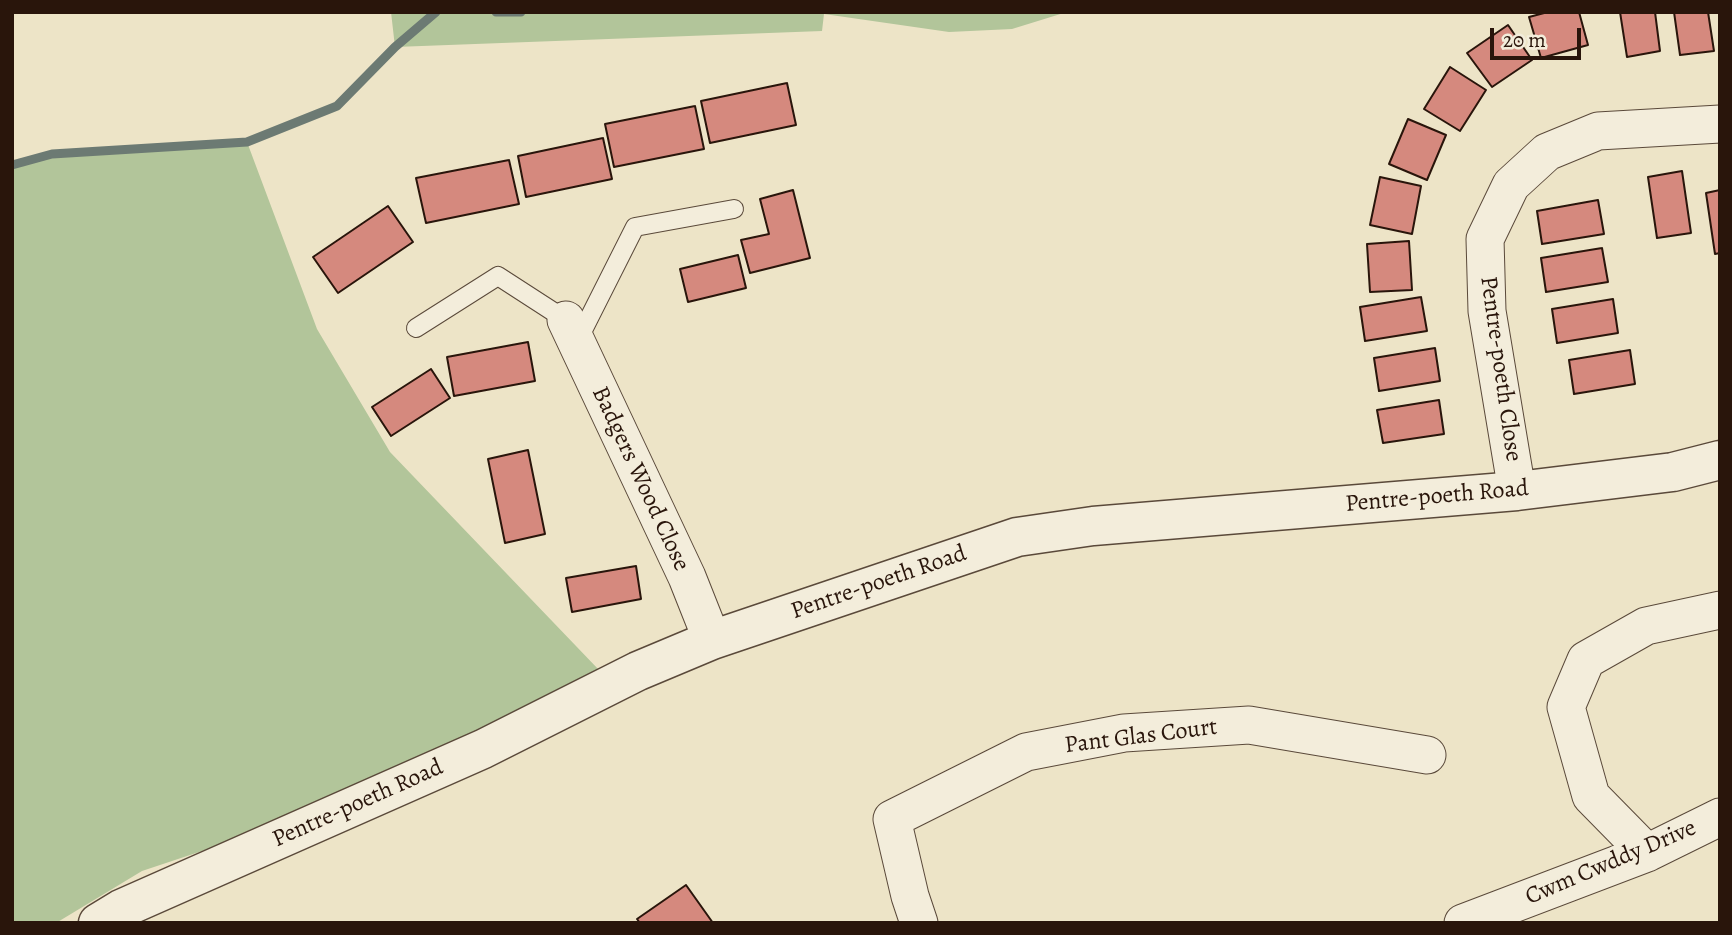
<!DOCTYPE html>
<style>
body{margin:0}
#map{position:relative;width:1732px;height:935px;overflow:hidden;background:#ede4c7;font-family:Alegreya,serif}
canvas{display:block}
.frame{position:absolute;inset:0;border:14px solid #29150b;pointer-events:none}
.scale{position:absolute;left:1490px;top:28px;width:91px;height:32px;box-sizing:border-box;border:4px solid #29150b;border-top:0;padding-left:9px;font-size:21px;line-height:24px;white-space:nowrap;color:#29150b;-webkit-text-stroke:5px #f3eddb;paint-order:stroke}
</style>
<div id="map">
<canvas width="1732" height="935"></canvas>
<div class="frame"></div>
<div class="scale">20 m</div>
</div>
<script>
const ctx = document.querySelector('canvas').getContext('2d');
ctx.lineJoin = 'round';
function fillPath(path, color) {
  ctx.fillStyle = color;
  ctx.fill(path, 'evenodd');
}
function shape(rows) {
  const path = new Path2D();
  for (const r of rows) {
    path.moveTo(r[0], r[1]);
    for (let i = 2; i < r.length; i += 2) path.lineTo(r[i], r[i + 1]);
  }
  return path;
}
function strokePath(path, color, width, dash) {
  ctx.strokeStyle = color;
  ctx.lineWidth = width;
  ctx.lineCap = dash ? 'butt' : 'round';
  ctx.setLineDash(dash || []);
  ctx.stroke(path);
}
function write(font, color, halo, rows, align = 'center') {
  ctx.font = font + ' Alegreya,serif';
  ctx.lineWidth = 6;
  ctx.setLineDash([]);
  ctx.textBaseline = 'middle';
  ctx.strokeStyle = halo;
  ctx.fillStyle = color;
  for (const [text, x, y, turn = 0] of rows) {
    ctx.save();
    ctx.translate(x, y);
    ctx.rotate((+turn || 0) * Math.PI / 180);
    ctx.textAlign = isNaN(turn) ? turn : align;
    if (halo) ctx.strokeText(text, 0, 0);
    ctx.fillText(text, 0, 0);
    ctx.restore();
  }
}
fillPath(shape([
 [391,12,1067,12,1012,29,949,32,824,14,822,31,395,47],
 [247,142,317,329,390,452,599,670,424,756,214,847,142,871,56,923,12,923,12,165,52,154]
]), '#b2c59a');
strokePath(shape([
 [496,12,521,12],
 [12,165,52,154,247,142,337,106,395,47,436,12]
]), '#6c7a73', 9);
const building = shape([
 [1548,12,1579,12,1588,45,1541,58,1529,17,1548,12],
 [1620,12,1655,12,1660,51,1627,57,1620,12],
 [1674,12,1708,12,1714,51,1680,55,1674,12],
 [1508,25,1532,60,1492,87,1467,53,1508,25],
 [1450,67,1486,90,1460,131,1424,109,1450,67],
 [787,83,796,125,710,143,701,101,787,83],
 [695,106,704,149,614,167,605,124,695,106],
 [1408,119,1446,135,1427,180,1389,164,1408,119],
 [603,138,612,179,526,197,518,156,603,138],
 [509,160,519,204,426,223,416,178,509,160],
 [1682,171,1691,233,1657,238,1648,177,1682,171],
 [1380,177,1421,186,1412,234,1370,225,1380,177],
 [793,190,810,258,750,273,741,240,769,234,760,199,793,190],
 [1720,190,1720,253,1715,254,1706,193,1720,190],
 [1598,200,1604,234,1542,244,1537,211,1598,200],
 [388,206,413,242,338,293,313,257,388,206],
 [1409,241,1412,290,1370,292,1367,244,1409,241],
 [1602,248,1608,282,1546,292,1541,258,1602,248],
 [738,255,746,288,688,302,680,269,738,255],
 [1421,297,1427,331,1365,341,1360,307,1421,297],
 [1613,299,1618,333,1557,343,1552,309,1613,299],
 [528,342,535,381,454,396,447,357,528,342],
 [1435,348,1440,381,1379,391,1374,358,1435,348],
 [1630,350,1635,384,1574,394,1569,360,1630,350],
 [431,369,450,398,391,436,372,407,431,369],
 [1439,400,1444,434,1383,443,1377,410,1439,400],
 [528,450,545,534,505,543,488,459,528,450],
 [636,566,641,599,572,612,566,578,636,566],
 [686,885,713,923,640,923,637,919,686,885]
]);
fillPath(building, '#d5897e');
strokePath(building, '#29150b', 2);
const service = shape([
 [416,328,498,276,566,320],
 [576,344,635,227,734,209]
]);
const minor = shape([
 [566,320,687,577,712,640],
 [1517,491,1487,311,1485,239,1511,185,1547,152,1598,131,1720,124],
 [1647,853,1591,796,1566,707,1586,660,1646,626,1720,610],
 [919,923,910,896,892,819,1026,752,1124,733,1249,725,1427,755],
 [1463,923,1647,853,1720,817]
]);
const tertiary = shape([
 [98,923,121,909,483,749,638,671,712,640,1017,537,1093,526,1517,491,1673,472,1720,460]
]);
strokePath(service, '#5a493a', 20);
strokePath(minor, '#5a493a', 39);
strokePath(tertiary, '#5a493a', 41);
strokePath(service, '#f3eddb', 18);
strokePath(minor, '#f3eddb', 37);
strokePath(tertiary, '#f3eddb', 38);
write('24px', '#29150b', '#f3eddb', [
 ["Pentre-poeth Close",1500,369,82],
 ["Badgers Wood Close",640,479,65],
 ["Pentre-poeth Road",1437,497,-5],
 ["Pentre-poeth Road",879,583,-19],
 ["Pant Glas Court",1141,737,-7],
 ["Pentre-poeth Road",358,804,-24],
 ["Cwm Cwddy Drive",1611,863,-23]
]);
</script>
